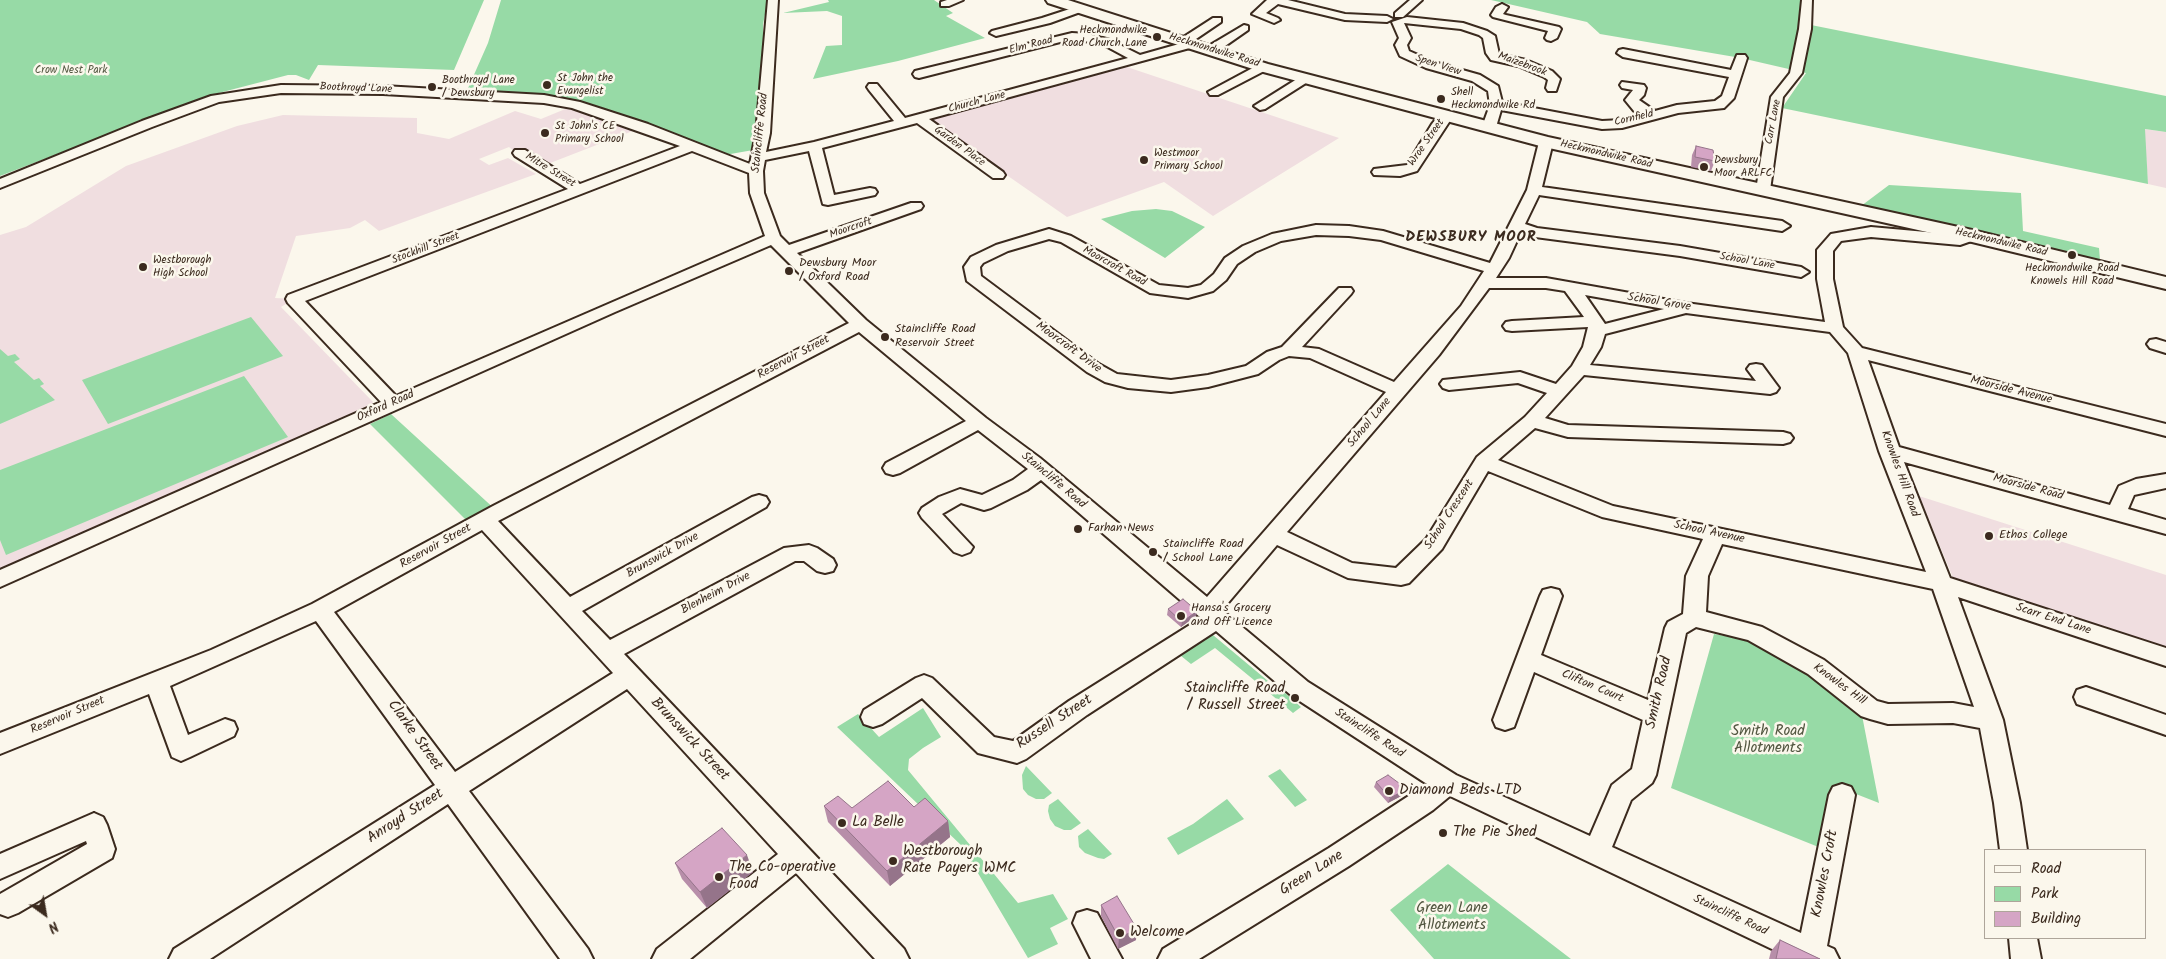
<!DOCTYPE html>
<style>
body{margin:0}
#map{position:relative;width:2166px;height:959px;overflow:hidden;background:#fbf7ec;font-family:Kalam,sans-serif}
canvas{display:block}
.legend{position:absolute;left:1984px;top:849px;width:162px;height:90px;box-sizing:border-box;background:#fbf7ec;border:1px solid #aea59a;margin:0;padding:6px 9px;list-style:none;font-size:15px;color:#3b2a1e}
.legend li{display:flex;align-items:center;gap:10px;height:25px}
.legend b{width:25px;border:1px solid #aea59a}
.north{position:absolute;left:20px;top:889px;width:50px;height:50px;-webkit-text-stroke:4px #fbf7ec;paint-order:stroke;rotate:148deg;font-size:14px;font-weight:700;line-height:20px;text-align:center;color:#3b2a1e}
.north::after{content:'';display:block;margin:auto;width:18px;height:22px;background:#3b2a1e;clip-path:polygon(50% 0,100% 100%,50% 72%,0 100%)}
</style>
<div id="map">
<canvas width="2166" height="959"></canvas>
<ul class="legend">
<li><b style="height:6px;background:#fbf7ec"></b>Road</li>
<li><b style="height:14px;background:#97daa6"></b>Park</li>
<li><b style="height:14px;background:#d5a5c5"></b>Building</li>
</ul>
<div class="north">N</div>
</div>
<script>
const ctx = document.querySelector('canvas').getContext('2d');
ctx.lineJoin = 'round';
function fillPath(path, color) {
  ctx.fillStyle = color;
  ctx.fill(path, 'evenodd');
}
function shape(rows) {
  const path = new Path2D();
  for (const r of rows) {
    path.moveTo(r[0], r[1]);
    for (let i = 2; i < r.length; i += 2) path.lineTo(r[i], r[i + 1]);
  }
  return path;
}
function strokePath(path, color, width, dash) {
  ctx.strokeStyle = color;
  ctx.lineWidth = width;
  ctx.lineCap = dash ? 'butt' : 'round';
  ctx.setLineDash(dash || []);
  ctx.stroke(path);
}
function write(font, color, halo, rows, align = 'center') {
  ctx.font = font + ' Kalam,sans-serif';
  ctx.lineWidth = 5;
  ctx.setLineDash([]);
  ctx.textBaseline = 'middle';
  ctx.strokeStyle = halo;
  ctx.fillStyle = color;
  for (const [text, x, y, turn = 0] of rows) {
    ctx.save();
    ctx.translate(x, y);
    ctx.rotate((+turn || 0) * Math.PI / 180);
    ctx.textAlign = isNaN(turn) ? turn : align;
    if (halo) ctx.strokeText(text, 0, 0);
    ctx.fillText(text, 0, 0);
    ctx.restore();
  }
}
fillPath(shape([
 [1127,67,1339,138,1213,216,1164,182,1067,217,926,119],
 [575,105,643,127,545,165,519,150,514,151,509,147,479,159,489,165,508,158,536,174,379,231,365,220,350,228,296,236,275,298,294,299,281,307,373,402,369,409,0,571,0,235,26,227,126,166,237,126,283,115,417,118,417,133,449,139,515,111,541,119],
 [2144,129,2166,132,2166,188,2148,184],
 [1919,496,2166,575,2166,652,1954,580]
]), '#f0dee0');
fillPath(shape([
 [0,0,484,0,454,70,318,65,309,80,296,75,288,75,211,95,0,176],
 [501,0,768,0,763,24,763,133,759,149,719,156,575,105,465,95,488,43],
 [828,0,934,0,953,13,946,16,985,38,898,61,813,79,826,46,842,45,842,16,827,11,783,13,829,2],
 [1491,0,1807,0,1806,24,2166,96,2166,132,2145,129,2148,184,1782,108,1806,73,1741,58,1600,34,1587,22],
 [1889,185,2021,193,2023,231,2099,248,2100,260,1861,206],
 [1156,209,1172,211,1205,227,1165,258,1101,219,1132,211],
 [251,317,283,356,108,424,82,380],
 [0,349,8,356,15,354,20,359,14,362,34,380,39,378,44,384,40,386,55,400,0,424],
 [244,376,288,437,6,555,0,540,0,470],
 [391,414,498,512,472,526,370,424],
 [1207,630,1268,681,1260,685,1215,648,1191,664,1175,651],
 [1714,634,1760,642,1860,705,1879,803,1833,785,1821,848,1671,788],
 [1276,685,1301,707,1293,713,1267,691],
 [923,708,941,737,923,748,909,759,908,770,1018,903,1053,894,1068,919,1050,928,1058,944,1028,958,962,846,837,727,858,714,879,737],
 [1026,766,1052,793,1044,799,1036,799,1028,795,1023,789,1022,775],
 [1280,769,1307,800,1295,807,1268,776],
 [1058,799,1081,823,1071,830,1064,830,1055,826,1050,819,1048,811,1049,805],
 [1227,799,1244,819,1178,855,1167,838,1193,824],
 [1088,829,1112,854,1104,859,1098,858,1085,853,1079,847,1078,836],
 [1448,864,1485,893,1571,959,1434,959,1390,910]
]), '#97daa6');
const minor = shape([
 [768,0,778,0,770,133,766,152,814,142,894,121,869,90,867,87,869,84,877,84,905,118,1128,58,1102,44,1072,39,919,78,915,77,913,74,915,71,1072,33,1088,34,1110,40,1140,55,1179,44,1179,40,1213,18,1221,18,1221,22,1193,41,1199,44,1197,46,929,119,1003,172,1005,175,1003,178,993,178,917,123,822,148,834,195,870,188,875,189,877,192,875,195,828,205,823,204,809,151,765,160,763,171,764,193,780,236,789,245,911,203,921,203,923,206,921,209,797,253,866,320,986,418,1040,458,1207,597,1386,392,1310,358,1289,356,1279,360,1258,374,1208,387,1171,392,1128,388,1105,382,1087,372,967,281,964,267,971,257,996,245,1049,229,1071,236,1159,285,1188,288,1201,285,1214,274,1225,258,1243,246,1272,234,1316,225,1349,226,1383,231,1490,263,1527,190,1539,142,1546,138,1553,142,1542,187,1782,221,1790,226,1782,231,1539,195,1525,224,1537,228,1680,246,1801,267,1809,272,1801,277,1680,256,1535,237,1521,232,1509,258,1496,278,1546,278,1686,303,1825,322,1817,279,1817,250,1831,234,1871,227,1959,235,1972,231,1977,233,1980,236,1977,239,1960,245,1871,237,1841,241,1833,251,1833,279,1843,327,1862,348,2166,424,2166,436,1868,360,1899,447,2110,505,2119,486,2136,479,2166,474,2166,488,2134,495,2128,509,2166,520,2166,534,1904,462,1950,578,2166,648,2166,666,1958,597,2003,720,2020,803,2027,850,2000,850,1994,803,1980,728,1953,723,1888,724,1870,719,1861,716,1808,674,1748,640,1696,627,1686,633,1656,775,1652,783,1631,800,1612,847,1801,933,1829,795,1833,787,1842,784,1851,787,1855,795,1827,946,1834,949,1839,959,1793,959,1450,796,1433,810,1349,866,1199,959,1158,959,1163,949,1329,848,1427,784,1292,696,1216,631,1087,715,1026,759,1017,763,978,753,922,698,882,724,873,727,864,724,861,717,864,710,916,678,924,675,932,678,994,737,1013,741,1069,701,1201,618,1041,480,1027,490,991,508,984,510,961,503,942,514,973,547,970,552,962,555,954,552,922,518,919,513,922,508,939,497,960,489,982,495,1013,480,1028,469,978,430,900,473,893,475,886,473,883,468,886,463,966,421,859,332,498,521,570,597,752,497,759,495,766,497,769,502,766,507,582,611,610,640,784,548,809,545,817,548,833,559,836,565,833,571,825,573,817,571,804,561,795,561,624,654,904,949,909,959,875,959,796,873,690,959,652,959,657,949,778,854,627,689,469,791,588,949,593,959,560,959,448,804,210,959,169,959,174,949,435,785,316,621,170,686,188,735,225,719,234,722,237,729,234,736,190,757,181,761,172,757,149,694,0,754,0,733,211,650,312,604,493,506,849,323,771,245,615,312,0,587,0,570,381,402,288,303,286,299,288,295,568,189,515,156,513,153,515,150,525,150,580,184,680,146,572,108,544,103,383,94,281,93,219,102,152,127,0,188,0,179,142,121,211,96,281,85,383,86,544,95,580,102,648,124,750,164,756,133,768,0],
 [692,151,749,173,750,193,765,236,396,396,305,301,692,151],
 [1316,235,1349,236,1381,240,1484,271,1461,306,1394,382,1319,349,1302,347,1351,294,1353,291,1351,288,1339,288,1282,347,1267,352,1246,366,1208,375,1171,380,1117,374,1099,364,981,276,980,267,983,263,1008,251,1049,239,1061,242,1150,293,1188,298,1213,291,1226,280,1237,264,1255,252,1281,241,1316,235],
 [1489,288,1546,288,1565,291,1584,317,1512,321,1506,322,1503,326,1506,330,1512,331,1588,327,1583,347,1572,366,1556,384,1520,372,1443,380,1440,384,1443,388,1449,390,1518,383,1547,393,1525,417,1477,457,1426,539,1396,568,1352,563,1287,532,1439,355,1489,288],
 [1585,295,1664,309,1605,324,1585,295],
 [1686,313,1830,332,1848,353,1879,451,1926,572,1613,506,1498,460,1535,428,1568,437,1783,444,1790,442,1793,438,1790,434,1783,432,1568,425,1545,418,1584,375,1770,394,1776,392,1779,388,1776,384,1762,365,1756,364,1750,365,1747,369,1756,381,1590,365,1601,347,1605,334,1686,313],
 [1488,471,1602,517,1703,539,1686,576,1683,614,1668,622,1665,628,1648,700,1541,655,1562,596,1559,590,1551,588,1543,590,1540,596,1493,720,1496,727,1505,730,1514,727,1534,672,1643,720,1632,769,1612,785,1590,836,1456,775,1308,682,1222,610,1277,545,1348,578,1401,585,1409,583,1442,549,1488,471],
 [482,530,613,673,455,772,334,612,482,530],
 [1722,544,1933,589,1974,707,1953,703,1888,704,1877,701,1824,660,1762,627,1706,612,1708,576,1722,544],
 [947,0,963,0,949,6,941,6,941,2,947,0],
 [1267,0,1288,0,1345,14,1387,16,1393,19,1387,22,1345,20,1278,4,1266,13,1278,18,1280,20,1274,23,1252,14,1267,0],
 [1410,0,1422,0,1403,17,1395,17,1395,13,1410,0],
 [1802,0,1812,0,1811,29,1802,73,1783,97,1770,190,1763,194,1756,190,1771,97,1790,73,1799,29,1802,0],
 [1502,4,1508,7,1503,14,1506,15,1559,27,1561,29,1557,38,1551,41,1547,40,1545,38,1548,31,1493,17,1491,15,1496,7,1502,4],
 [1079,6,1083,7,1083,11,1050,23,996,36,990,33,992,31,1042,18,1079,6],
 [1407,17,1463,23,1487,31,1495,36,1499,54,1526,60,1552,71,1560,79,1556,91,1548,91,1546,88,1548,80,1544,77,1518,66,1491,60,1486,53,1483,38,1479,35,1461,29,1404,23,1411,38,1407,45,1409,51,1434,62,1480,75,1498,86,1502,102,1602,121,1622,120,1642,115,1634,111,1625,100,1633,90,1622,88,1620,85,1622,82,1644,85,1646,88,1644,95,1639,100,1655,111,1677,105,1715,101,1722,96,1729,77,1623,57,1617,53,1619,50,1623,49,1731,70,1737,55,1745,55,1747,58,1734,98,1724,108,1678,113,1622,128,1602,129,1501,110,1496,127,1489,131,1482,127,1490,105,1488,91,1472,81,1426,68,1400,56,1395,45,1399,38,1392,22,1407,17],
 [1244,25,1248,26,1248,30,1215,53,1207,53,1207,47,1244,25],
 [1262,63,1268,67,1266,70,1218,95,1210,95,1208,92,1262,63],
 [1305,74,1311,78,1309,81,1265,109,1260,110,1254,106,1305,74],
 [1446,112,1453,116,1417,171,1400,176,1374,175,1372,172,1374,169,1407,165,1432,124,1441,113,1446,112],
 [2156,339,2166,342,2166,353,2150,348,2147,344,2150,340,2156,339],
 [2086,687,2166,715,2166,735,2077,704,2074,697,2077,690,2086,687],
 [94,813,103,817,107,825,115,849,112,858,18,913,8,917,0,914,0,894,87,844,86,841,0,879,0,854,94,813],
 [1087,910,1097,913,1122,959,1091,959,1073,923,1077,913,1087,910],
 [2009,938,2037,938,2041,959,2011,959,2009,938]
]);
const major = shape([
 [1046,0,1068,0,1268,64,1548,137,1972,230,2166,277,2166,289,1972,242,1540,146,1256,70,1048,3,1046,0]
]);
strokePath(minor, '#3b2a1e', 4);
strokePath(major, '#3b2a1e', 4);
fillPath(minor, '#fbf7ec');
fillPath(major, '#fbf7ec');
fillPath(shape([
 [1696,146,1715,161,1711,171,1691,167,1692,155],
 [1168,609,1197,611,1196,616,1181,627,1167,615],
 [1376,782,1405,794,1388,803,1374,787],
 [824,806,852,808,914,807,948,821,950,837,890,886,828,822],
 [675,863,753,872,707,908,682,879],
 [1101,905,1136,940,1118,949,1101,916],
 [1780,940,1820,959,1769,959,1771,951]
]), '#b78ea9');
fillPath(shape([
 [1197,611,1196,616,1181,627,1182,622],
 [1407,789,1405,794,1388,803,1390,798],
 [948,821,950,837,890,886,887,871],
 [747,855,753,872,707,908,700,892],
 [1137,929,1136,940,1118,949,1119,938]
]), '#95748a');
const building = shape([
 [1696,146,1713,150,1715,161,1695,157,1696,146],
 [1183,599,1197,611,1182,622,1168,609,1183,599],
 [1388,775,1407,789,1390,798,1376,782,1388,775],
 [888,781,914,807,925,798,948,821,887,871,824,806,838,796,852,808,888,781],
 [722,828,747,855,700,892,675,863,722,828],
 [1117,896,1137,929,1119,938,1101,905,1117,896],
 [1780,940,1820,959,1776,959,1780,940]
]);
fillPath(building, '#d5a5c5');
strokePath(building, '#95748a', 1);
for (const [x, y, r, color] of [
 [1157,37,5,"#3b2a1e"],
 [547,85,5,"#3b2a1e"],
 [432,87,5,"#3b2a1e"],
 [1441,99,5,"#3b2a1e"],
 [545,133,5,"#3b2a1e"],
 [1144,160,5,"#3b2a1e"],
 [1704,167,5,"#3b2a1e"],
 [2072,255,5,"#3b2a1e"],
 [143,267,5,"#3b2a1e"],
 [789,271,5,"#3b2a1e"],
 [885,337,5,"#3b2a1e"],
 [1078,529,5,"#3b2a1e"],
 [1989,536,5,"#3b2a1e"],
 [1153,552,5,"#3b2a1e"],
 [1181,616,5,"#3b2a1e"],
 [1295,698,5,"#3b2a1e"],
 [1389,791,5,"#3b2a1e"],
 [842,823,5,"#3b2a1e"],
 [1443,833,5,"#3b2a1e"],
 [893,861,5,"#3b2a1e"],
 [719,877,5,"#3b2a1e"],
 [1120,933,5,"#3b2a1e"]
]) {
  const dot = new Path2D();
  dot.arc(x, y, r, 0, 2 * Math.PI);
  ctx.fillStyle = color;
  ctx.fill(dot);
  strokePath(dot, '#fbf7ec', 2);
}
write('11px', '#3b2a1e', '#fbf7ec', [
 ["Heckmondwike",1147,31,"right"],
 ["Road Church Lane",1147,44,"right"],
 ["St John the",557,79],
 ["Evangelist",557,92],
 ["Boothroyd Lane",442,81],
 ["/ Dewsbury",442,94],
 ["Shell",1451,93],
 ["Heckmondwike Rd",1451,106],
 ["St John's CE",555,127],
 ["Primary School",555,140],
 ["Westmoor",1154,154],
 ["Primary School",1154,167],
 ["Dewsbury",1714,161],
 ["Moor ARLFC",1714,174],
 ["Westborough",153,261],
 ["High School",153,274],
 ["Heckmondwike Road",2072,269,"center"],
 ["Knowels Hill Road",2072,282,"center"]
], 'left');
write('11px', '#3b2a1e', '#fbf7ec', [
 ["Elm Road",1031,46,-14],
 ["Heckmondwike Road",1214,51,17],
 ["Maizebrook",1522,65,20],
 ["Spen View",1438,66,18],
 ["Boothroyd Lane",356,89,2],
 ["Church Lane",977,103,-15],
 ["Cornfield",1634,119,-13],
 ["Carr Lane",1774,122,-79],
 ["Wroe Street",1427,143,-55],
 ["Garden Place",959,147,36],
 ["Heckmondwike Road",1606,155,13],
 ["Mitre Street",550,171,31],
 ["Moorcroft",851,229,-19],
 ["Heckmondwike Road",2001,243,13],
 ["Stockhill Street",426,249,-21],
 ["School Lane",1747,262,10],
 ["Moorcroft Road",1114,267,29]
]);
write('11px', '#525640', '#fbf7ec', [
 ["Crow Nest Park",71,71]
]);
write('12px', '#3b2a1e', '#fbf7ec', [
 ["Staincliffe Road",761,133,-84],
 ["School Grove",1659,303,9],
 ["Moorcroft Drive",1068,348,36],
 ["Reservoir Street",794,358,-28],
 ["Moorside Avenue",2011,391,14],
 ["Oxford Road",386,407,-24],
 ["School Lane",1370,423,-50],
 ["Knowles Hill Road",1899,474,70],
 ["Staincliffe Road",1053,481,40],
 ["Moorside Road",2028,488,15],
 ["School Crescent",1450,515,-57],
 ["School Avenue",1709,533,12],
 ["Reservoir Street",436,547,-29],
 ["Brunswick Drive",663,556,-29],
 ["Blenheim Drive",716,594,-28],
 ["Scarr End Lane",2053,620,18],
 ["Knowles Hill",1839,685,36],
 ["Clifton Court",1592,687,23],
 ["Reservoir Street",68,716,-23],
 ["Staincliffe Road",1369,734,33],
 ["Staincliffe Road",1730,916,25]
]);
write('12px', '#3b2a1e', '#fbf7ec', [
 ["Dewsbury Moor",799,264],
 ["/ Oxford Road",799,278],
 ["Staincliffe Road",895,330],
 ["Reservoir Street",895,344],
 ["Farhan News",1088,529],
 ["Ethos College",1999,536],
 ["Staincliffe Road",1163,545],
 ["/ School Lane",1163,559],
 ["Hansa's Grocery",1191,609],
 ["and Off Licence",1191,623]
], 'left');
ctx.letterSpacing = '1px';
write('bold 15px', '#3b2a1e', '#fbf7ec', [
 ["DEWSBURY MOOR",1471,238]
]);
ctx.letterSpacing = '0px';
write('15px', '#3b2a1e', '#fbf7ec', [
 ["Staincliffe Road",1285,689,"right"],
 ["/ Russell Street",1285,706,"right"],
 ["Diamond Beds LTD",1399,791],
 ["La Belle",852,823],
 ["The Pie Shed",1453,833],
 ["Westborough",903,852],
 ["Rate Payers WMC",903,869],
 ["The Co-operative",729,868],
 ["Food",729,885],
 ["Welcome",1130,933]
], 'left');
write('15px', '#3b2a1e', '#fbf7ec', [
 ["Smith Road",1660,693,-77],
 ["Russell Street",1055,723,-33],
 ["Clarke Street",414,736,54],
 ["Brunswick Street",689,740,47],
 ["Anroyd Street",406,817,-33],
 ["Green Lane",1312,874,-32],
 ["Knowles Croft",1826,874,-79]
]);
write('15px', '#525640', '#fbf7ec', [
 ["Smith Road",1768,732],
 ["Allotments",1768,749],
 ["Green Lane",1452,909],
 ["Allotments",1452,926]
]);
</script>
